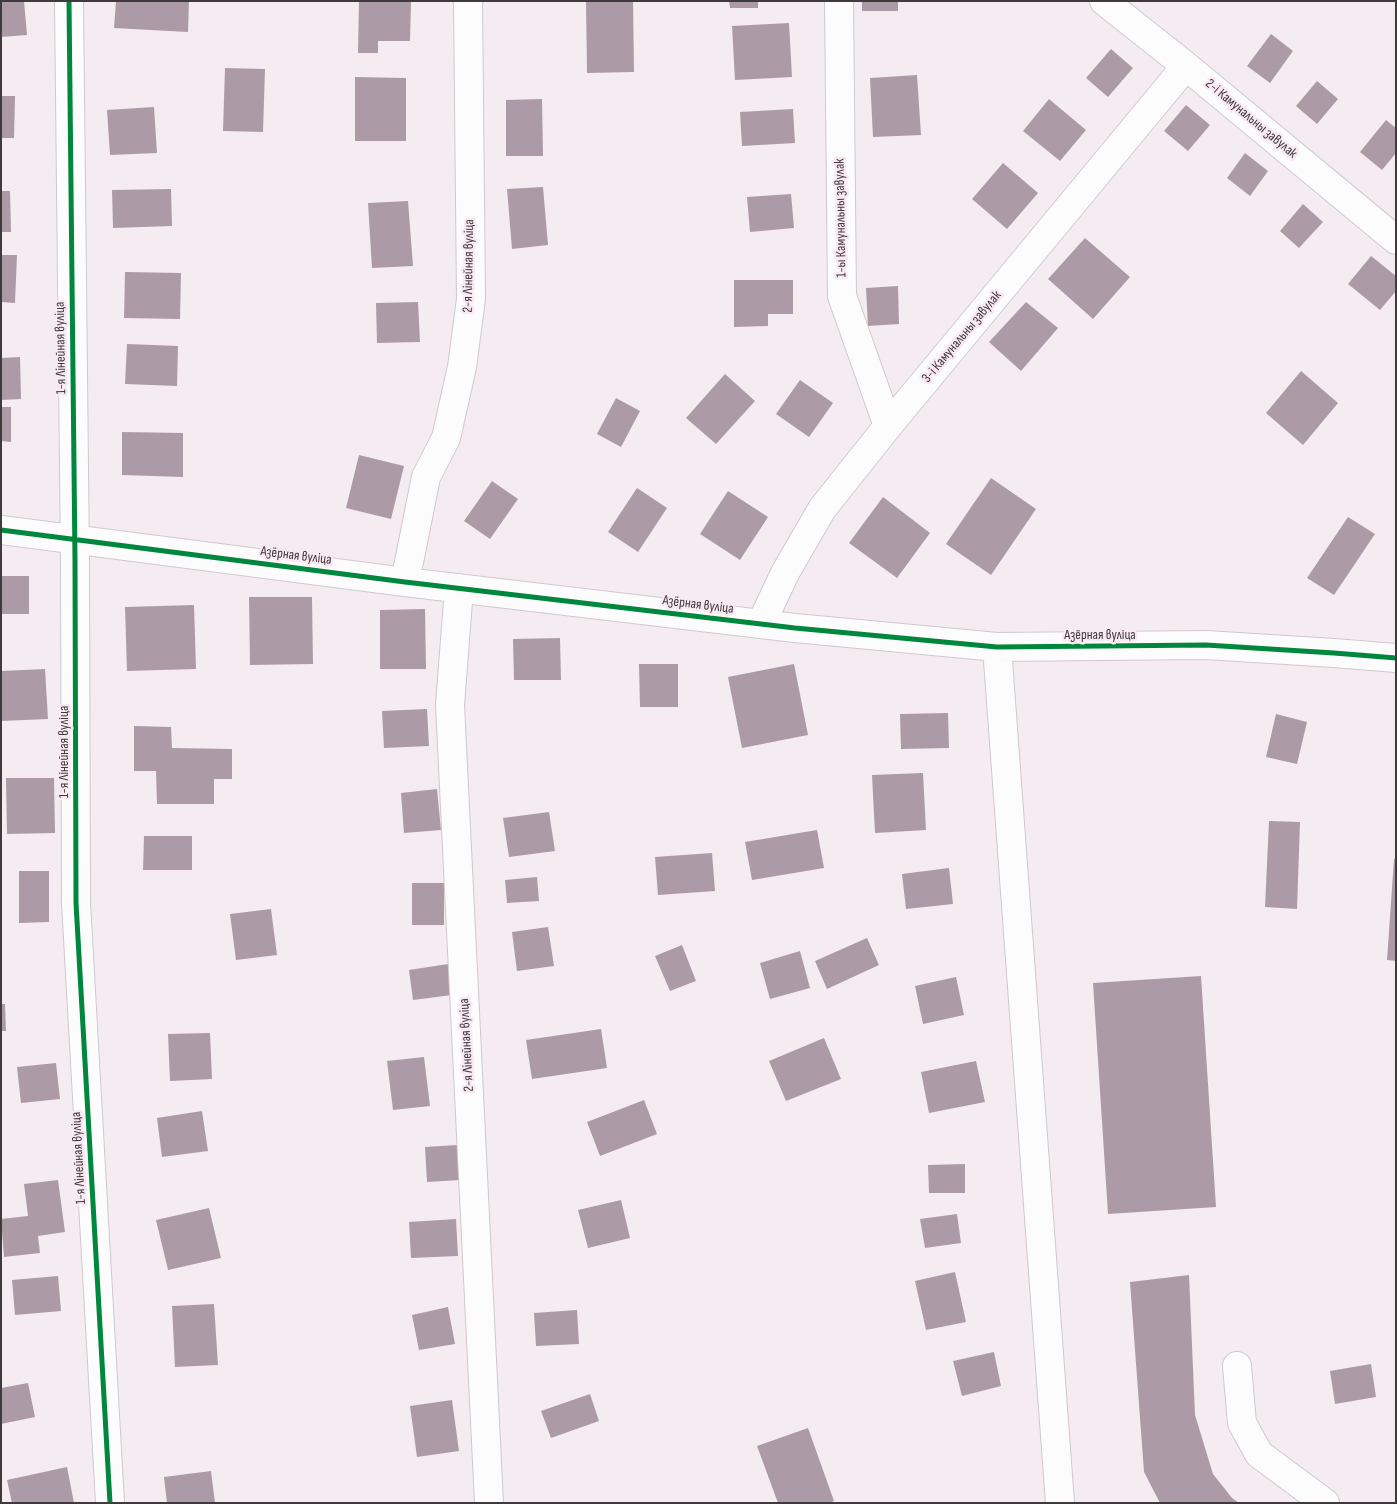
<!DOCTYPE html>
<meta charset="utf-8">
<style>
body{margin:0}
#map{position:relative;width:1397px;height:1504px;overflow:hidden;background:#f4ecf1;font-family:"Sofia Sans Condensed",sans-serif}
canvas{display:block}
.frame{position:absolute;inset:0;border:2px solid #403a3d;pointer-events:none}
</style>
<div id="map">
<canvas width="1397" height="1504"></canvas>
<div class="frame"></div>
</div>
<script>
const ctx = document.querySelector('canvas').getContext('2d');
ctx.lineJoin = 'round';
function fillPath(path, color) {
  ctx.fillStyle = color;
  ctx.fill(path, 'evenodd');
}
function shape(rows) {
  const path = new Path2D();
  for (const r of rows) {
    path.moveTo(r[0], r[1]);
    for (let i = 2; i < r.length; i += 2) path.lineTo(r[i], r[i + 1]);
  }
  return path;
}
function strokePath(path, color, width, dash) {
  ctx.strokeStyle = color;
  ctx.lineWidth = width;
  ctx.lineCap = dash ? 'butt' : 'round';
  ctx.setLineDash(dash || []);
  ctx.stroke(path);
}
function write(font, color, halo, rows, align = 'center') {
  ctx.font = font + ' "Sofia Sans Condensed",sans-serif';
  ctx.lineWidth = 5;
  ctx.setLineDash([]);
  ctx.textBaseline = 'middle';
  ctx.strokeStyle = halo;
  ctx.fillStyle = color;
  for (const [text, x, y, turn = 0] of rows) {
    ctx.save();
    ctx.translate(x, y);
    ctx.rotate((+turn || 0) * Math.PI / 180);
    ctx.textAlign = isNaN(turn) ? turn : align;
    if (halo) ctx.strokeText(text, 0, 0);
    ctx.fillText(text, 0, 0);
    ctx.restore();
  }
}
fillPath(shape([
 [1,1,24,1,27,35,1,37],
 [116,1,189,1,188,32,114,28],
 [359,1,411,1,410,41,378,41,378,53,358,53],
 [586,1,633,1,634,72,587,73],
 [729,1,758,1,758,8,730,8],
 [862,1,898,1,898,11,862,11],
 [789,23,792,77,735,80,732,26],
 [1271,34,1293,51,1270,83,1247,66],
 [1111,49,1133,68,1108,97,1086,78],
 [225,68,265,69,263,132,223,131],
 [917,75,921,135,873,137,870,78],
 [355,77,406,78,406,141,355,141],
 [1317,81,1338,99,1317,124,1296,106],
 [1,96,15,96,14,138,1,138],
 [542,99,543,156,506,156,506,100],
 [1049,99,1086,130,1060,161,1023,131],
 [1186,105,1210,125,1188,151,1164,131],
 [154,107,157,153,110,155,107,110],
 [793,109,795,143,742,146,740,112],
 [1386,120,1396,128,1396,153,1382,170,1360,152],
 [1245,153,1268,171,1250,196,1227,178],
 [1003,163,1038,193,1007,229,972,199],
 [543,187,548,245,512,249,507,189],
 [171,189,172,226,113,228,112,190],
 [1,191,10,191,11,232,1,232],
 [791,194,794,228,750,232,747,197],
 [408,201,413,266,372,268,368,203],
 [1303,204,1323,222,1299,248,1280,231],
 [1085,238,1130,277,1093,319,1048,279],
 [1,255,17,255,15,303,1,302],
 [1371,256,1396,276,1396,291,1380,310,1348,284],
 [125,272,181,273,180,319,124,318],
 [734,280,793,280,793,314,768,314,768,326,734,327],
 [898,286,899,324,868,326,866,288],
 [418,302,420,342,377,343,376,303],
 [1026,302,1058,328,1021,371,989,342],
 [127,344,178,346,177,386,125,384],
 [20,357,21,399,1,400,1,358],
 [1301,371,1338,403,1303,445,1266,413],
 [725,374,755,401,716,444,686,418],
 [800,380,833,403,809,437,776,414],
 [616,398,640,411,621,447,597,434],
 [1,407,11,407,11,442,1,441],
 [122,432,183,433,183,477,122,475],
 [359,455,404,466,391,519,346,508],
 [991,478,1036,509,991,575,946,544],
 [492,481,518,499,490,539,464,521],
 [637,488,667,508,638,552,608,532],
 [728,491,768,517,740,560,700,534],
 [883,497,930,533,897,578,849,543],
 [1348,517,1375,534,1334,595,1307,578],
 [1,576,29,576,29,614,1,614],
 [249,597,312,597,313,664,250,665],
 [194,605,196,669,127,671,125,607],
 [425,609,426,669,380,669,380,610],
 [560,638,561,680,514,680,513,639],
 [639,664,678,664,678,707,640,707],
 [794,664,808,735,742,748,728,677],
 [45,669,48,719,1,721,1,671],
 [427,709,429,746,384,748,382,711],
 [948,713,949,748,901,749,900,714],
 [1276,714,1307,722,1297,764,1266,757],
 [134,726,171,727,172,748,232,749,232,779,214,779,214,804,157,804,156,771,134,771],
 [923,773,926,830,875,833,872,775],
 [6,778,54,778,55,833,7,834],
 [437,789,441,830,404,833,401,793],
 [549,812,555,851,509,857,503,818],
 [1269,821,1300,822,1297,909,1265,907],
 [817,830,824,868,752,880,745,842],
 [144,836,192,836,192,870,143,870],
 [712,853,715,891,658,895,655,857],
 [1394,859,1396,859,1396,961,1387,960],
 [949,868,953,904,906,909,902,874],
 [19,871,49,871,49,922,19,923],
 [537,877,539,901,507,903,505,880],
 [412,883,444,883,444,925,412,925],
 [271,909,277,955,236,960,230,914],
 [548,927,554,966,517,971,512,932],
 [867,938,879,965,827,989,815,961],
 [682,945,696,981,670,991,655,956],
 [800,951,810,988,770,999,760,963],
 [448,964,452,995,413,1000,409,970],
 [1201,976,1216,1207,1108,1214,1093,983],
 [956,977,964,1015,923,1024,915,986],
 [1,1004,5,1004,6,1031,1,1031],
 [601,1029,607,1068,532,1079,526,1040],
 [210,1033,212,1079,170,1081,168,1034],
 [824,1038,841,1079,786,1101,769,1061],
 [424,1057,430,1106,393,1110,387,1061],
 [976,1061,985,1102,929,1113,921,1072],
 [56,1063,60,1099,21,1103,17,1067],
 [644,1100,657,1134,600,1156,587,1122],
 [202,1111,208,1151,162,1157,157,1118],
 [457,1145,460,1180,427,1182,425,1147],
 [965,1164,965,1193,929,1193,928,1165],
 [58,1180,65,1232,38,1236,40,1253,4,1257,1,1219,28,1216,24,1184],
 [621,1200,630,1238,588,1248,578,1210],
 [209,1208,221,1258,168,1270,156,1220],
 [957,1214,961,1243,925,1248,920,1219],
 [456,1219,458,1256,411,1258,409,1222],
 [955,1272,966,1322,926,1330,915,1281],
 [1189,1275,1195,1415,1213,1474,1232,1498,1239,1503,1160,1503,1144,1472,1130,1282],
 [58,1276,61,1311,15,1315,12,1280],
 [214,1304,218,1365,175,1367,172,1306],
 [448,1307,455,1344,419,1350,412,1315],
 [577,1310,579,1344,536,1346,534,1313],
 [994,1352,1001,1386,962,1396,953,1361],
 [1371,1364,1376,1397,1335,1404,1330,1371],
 [28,1383,35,1417,1,1424,1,1388],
 [590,1394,599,1421,551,1438,541,1411],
 [452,1400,459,1451,417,1457,410,1406],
 [808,1428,834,1501,829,1503,778,1503,757,1446],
 [67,1467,74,1503,12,1503,7,1480],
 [211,1471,215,1503,167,1503,164,1477]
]), '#ac9ba7');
const minor = shape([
 [69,1,75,560,76,903,110,1503],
 [839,1,842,296,888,426],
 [1104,1,1186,66,1396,240],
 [1,530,405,582,795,628,997,647,1206,645,1334,653,1396,658],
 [405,582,426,477,446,438,462,367,471,299,468,1],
 [459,588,450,705,489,1503],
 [761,624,785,573,822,509,888,426,1186,66],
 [997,647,1060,1503],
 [1237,1366,1242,1423,1259,1454,1325,1503]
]);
strokePath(minor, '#cfc9cd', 30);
strokePath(minor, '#fdfcfd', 28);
strokePath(shape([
 [69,1,75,560,76,903,110,1503],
 [1,530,405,582,795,628,997,647,1206,645,1334,653,1396,658]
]), '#00873e', 5);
write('14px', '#403a3d', '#f8e9f2', [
 ["2-і Камунальны завулак",1251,119,40],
 ["1-ы Камунальны завулак",841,218,-91],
 ["2-я Лінейная вуліца",469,266,-89],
 ["3-і Камунальны завулак",962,337,-50],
 ["1-я Лінейная вуліца",61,348,-91],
 ["Азёрная вуліца",296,556,7],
 ["Азёрная вуліца",698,605,7],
 ["Азёрная вуліца",1100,635],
 ["1-я Лінейная вуліца",64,752,-90],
 ["2-я Лінейная вуліца",467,1045,-93],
 ["1-я Лінейная вуліца",79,1158,-93]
]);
</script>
